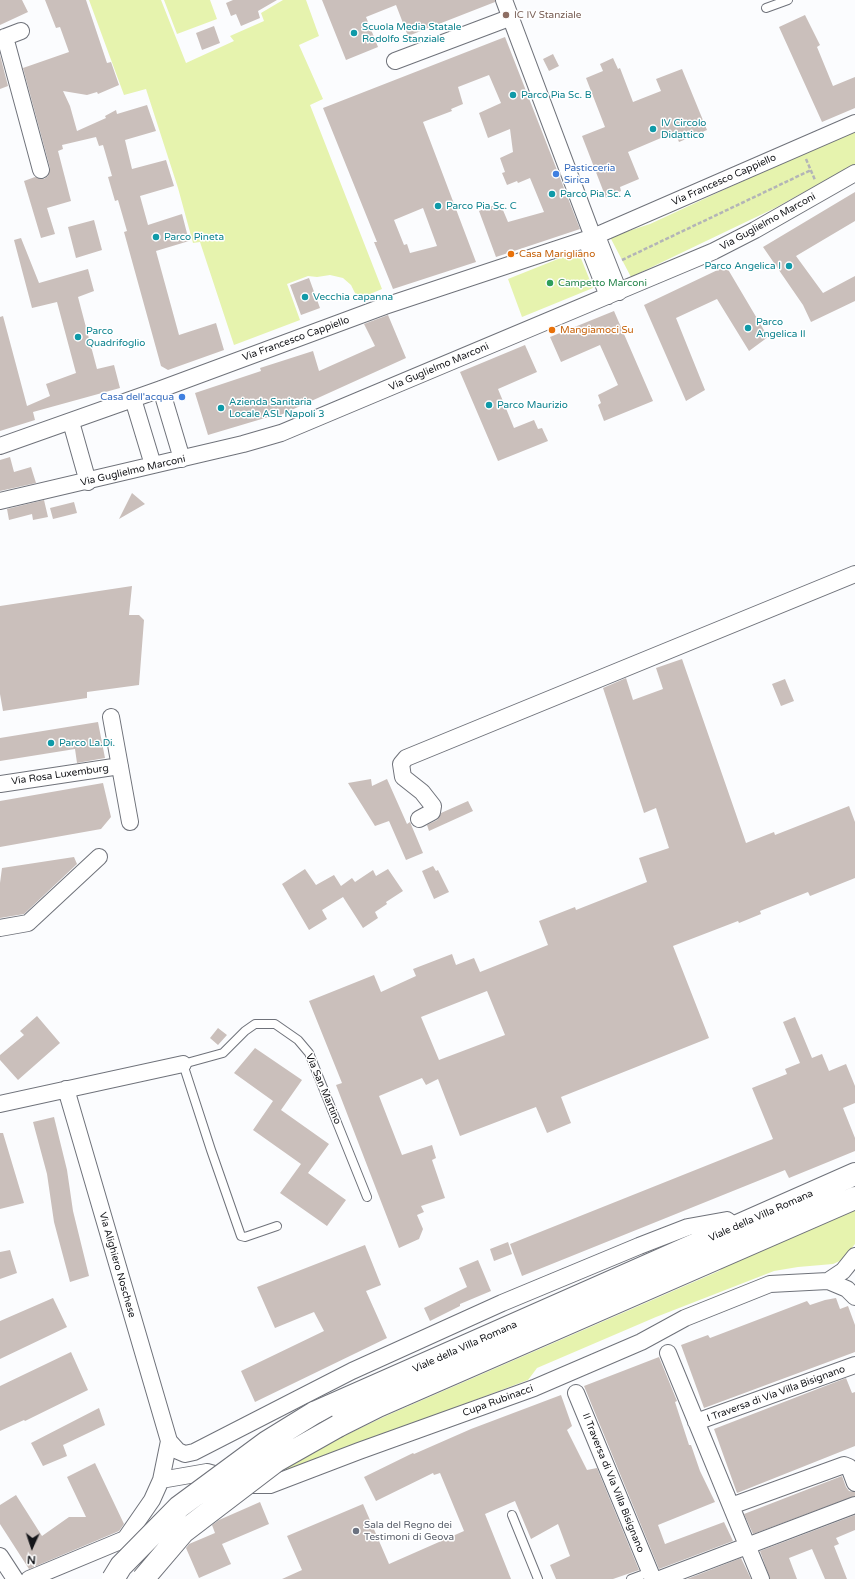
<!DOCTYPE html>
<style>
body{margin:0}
#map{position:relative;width:855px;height:1579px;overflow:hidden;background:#fbfcfe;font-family:"Varela Round",sans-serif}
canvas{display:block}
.north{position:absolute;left:12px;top:1527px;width:40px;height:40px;-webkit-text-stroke:3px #fff;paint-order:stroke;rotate:183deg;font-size:11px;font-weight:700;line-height:16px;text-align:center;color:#141519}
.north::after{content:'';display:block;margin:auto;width:14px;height:18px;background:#141519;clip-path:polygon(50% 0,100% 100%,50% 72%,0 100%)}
</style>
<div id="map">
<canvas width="855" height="1579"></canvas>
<div class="north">N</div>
</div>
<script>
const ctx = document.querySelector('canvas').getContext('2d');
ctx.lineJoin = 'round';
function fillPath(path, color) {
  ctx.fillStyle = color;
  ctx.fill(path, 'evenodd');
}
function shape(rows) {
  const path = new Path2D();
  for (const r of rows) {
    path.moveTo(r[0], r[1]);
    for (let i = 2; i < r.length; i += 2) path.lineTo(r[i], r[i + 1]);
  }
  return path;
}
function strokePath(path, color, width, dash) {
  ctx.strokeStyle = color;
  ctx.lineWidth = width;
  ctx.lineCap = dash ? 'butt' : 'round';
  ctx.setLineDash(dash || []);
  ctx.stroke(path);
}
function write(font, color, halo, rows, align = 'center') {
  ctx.font = font + ' "Varela Round",sans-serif';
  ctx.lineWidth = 3;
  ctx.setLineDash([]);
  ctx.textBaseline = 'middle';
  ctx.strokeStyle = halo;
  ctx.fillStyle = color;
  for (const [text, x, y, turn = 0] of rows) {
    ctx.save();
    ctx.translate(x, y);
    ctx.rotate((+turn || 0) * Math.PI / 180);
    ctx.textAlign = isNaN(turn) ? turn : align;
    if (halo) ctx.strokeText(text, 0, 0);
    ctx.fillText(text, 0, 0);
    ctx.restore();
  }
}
fillPath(shape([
 [89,0,161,0,186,63,234,41,230,36,264,21,261,13,283,0,306,0,319,36,299,45,323,99,310,105,382,289,358,299,351,285,343,278,330,275,317,277,308,276,287,284,300,320,234,345,200,242,193,243,178,188,146,89,124,95],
 [164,0,210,0,217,19,177,34],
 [855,129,855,164,775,208,631,277,610,237,650,224],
 [578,251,593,288,522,317,508,279],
 [855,1204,855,1244,842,1260,833,1264,798,1267,774,1271,656,1317,537,1368,528,1380,347,1448,261,1482,314,1450,388,1415,719,1271,725,1266]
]), '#e6f3ae');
fillPath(shape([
 [0,0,22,0,28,12,0,25],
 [45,0,86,0,107,63,111,62,119,85,98,94,97,92,87,95,63,91,70,106,77,131,106,118,105,116,116,110,117,114,147,105,156,131,125,140,132,169,166,160,174,186,140,196,148,225,182,214,189,241,156,251,179,335,216,323,224,350,168,370,161,366,124,232,127,231,118,200,115,201,108,177,112,176,103,145,99,146,96,137,62,145,63,149,58,151,71,201,47,208,55,234,41,238,24,181,35,177,44,179,48,176,50,168,23,68,69,52,60,27,56,28],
 [233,0,277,0,258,11,260,18,241,26,236,14,231,16,226,3],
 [322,0,495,0,495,2,408,36,396,5,366,17,378,47,346,60],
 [805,15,820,45,817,47,833,86,855,77,855,108,822,122,779,27],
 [214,26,220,43,202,50,196,33],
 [505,37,580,229,496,257,479,211,500,203,508,222,544,212,530,178,518,183,517,181,507,185,502,173,505,172,500,158,513,152,510,129,488,138,479,113,501,103,489,75,458,87,463,104,451,109,452,111,423,122,476,262,393,289,374,242,377,242,323,108],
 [423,208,437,246,410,253,407,244,404,245,394,220],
 [553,54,559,66,549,71,543,59],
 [0,55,8,86,0,89],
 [613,58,618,69,620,68,633,102,661,91,656,79,682,69,707,130,679,142,675,132,628,152,639,179,620,187,621,191,606,198,582,136,605,127,586,78,603,71,600,64],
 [855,192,855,221,796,256,823,293,855,276,855,301,811,322,803,305,763,247],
 [94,220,102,250,76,258,68,227],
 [21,238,39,283,88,269,94,291,78,297,97,369,114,365,120,388,33,412,35,420,0,431,0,317,3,316,27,406,50,396,46,384,76,373,57,302,32,308,14,240],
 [726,266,768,337,749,351,717,299,676,318,705,390,686,401,644,305],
 [309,278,320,308,301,315,290,285],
 [614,311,653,401,604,421,598,405,601,403,598,395,618,385,600,345,561,362,550,337],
 [388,315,406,358,276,417,275,415,208,435,195,393,261,371,260,368,313,351,319,371,375,346,364,324],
 [525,345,537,372,498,389,514,428,534,420,538,429,542,428,548,441,498,461,460,372],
 [10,457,14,472,31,467,36,483,0,491,0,460],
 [132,493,145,504,119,519],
 [44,500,48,517,33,520,32,514,9,520,7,509],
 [74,502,77,513,53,519,50,508],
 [132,586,129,615,139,615,144,620,139,685,87,692,87,698,3,711,0,694,0,606],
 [682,659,746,843,774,832,775,835,849,806,855,822,855,878,810,896,808,892,760,911,761,914,739,923,738,921,673,946,709,1038,561,1097,571,1123,547,1133,536,1107,460,1136,438,1079,426,1085,422,1078,379,1096,402,1155,432,1145,436,1158,432,1160,445,1198,421,1206,424,1212,417,1215,423,1229,419,1239,399,1248,336,1085,342,1083,309,1001,374,975,381,992,416,976,413,969,452,954,456,965,474,958,480,972,548,945,539,921,575,907,576,910,647,882,639,858,669,848,656,808,644,813,603,688,626,678,633,700,663,689,656,668],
 [487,991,505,1035,439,1060,421,1017],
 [785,679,794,701,781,706,772,684],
 [98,722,105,758,77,763,75,749,0,761,0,738],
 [371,779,372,786,387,779,407,824,410,822,423,853,406,860,389,821,375,826,348,783],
 [103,783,111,817,101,829,0,847,0,801],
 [468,801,473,811,429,831,427,825,437,820,441,813],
 [74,857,77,864,24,914,0,918,0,883,2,868],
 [433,866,436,871,438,870,449,892,434,899,422,871],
 [305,869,316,885,334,875,341,886,352,878,355,882,373,870,376,876,388,869,403,891,386,902,387,904,375,912,378,918,363,928,343,897,322,910,327,919,309,930,282,884],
 [37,1016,60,1043,18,1080,0,1060,0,1055,24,1035,20,1031],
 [795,1017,812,1058,822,1054,829,1071,846,1064,855,1086,855,1103,843,1108,855,1138,855,1151,789,1178,785,1170,522,1276,510,1244,773,1139,752,1088,787,1074,785,1069,800,1063,783,1022],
 [218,1028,227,1035,218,1045,210,1038],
 [255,1048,302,1080,281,1110,329,1144,308,1173,346,1200,327,1226,280,1193,301,1164,253,1130,273,1101,234,1073],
 [54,1117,67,1170,73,1211,89,1276,70,1282,54,1222,47,1174,33,1122],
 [0,1133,3,1133,24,1203,0,1209],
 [508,1242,512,1254,494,1261,490,1249],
 [365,1245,381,1285,366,1291,387,1338,255,1402,241,1371,324,1331,314,1312,275,1328,257,1287],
 [10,1250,17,1273,0,1279,0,1252],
 [478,1260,491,1291,460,1304,460,1306,430,1321,424,1308,467,1287,459,1268],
 [53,1298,67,1327,0,1359,0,1321],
 [836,1298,840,1309,848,1306,855,1325,855,1352,704,1408,681,1345,708,1335,710,1338,807,1301,810,1305,825,1300],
 [71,1352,88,1390,25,1421,24,1420,0,1431,0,1386],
 [659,1357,677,1401,675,1402,689,1445,691,1445,700,1471,715,1502,658,1525,665,1544,724,1522,733,1541,659,1569,584,1386],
 [846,1378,852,1393,855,1392,855,1446,737,1493,714,1429],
 [561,1395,572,1426,567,1430,587,1470,597,1468,639,1570,613,1579,556,1579,550,1565,570,1556,558,1524,531,1539,515,1501,485,1514,511,1579,282,1579,302,1570,287,1536,363,1504,389,1564,464,1531,440,1473,434,1475,433,1473,376,1501,364,1477,413,1453,414,1454,471,1429],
 [99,1408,105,1425,63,1445,67,1456,43,1466,31,1443],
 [95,1463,124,1524,119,1531,29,1569,0,1524,0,1505,16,1495,42,1536,69,1517,86,1517,67,1477],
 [842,1476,846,1487,849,1491,855,1492,855,1496,753,1534,744,1514],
 [260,1502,269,1524,222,1544,231,1564,199,1578,186,1548,189,1544,215,1533,212,1525,219,1520],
 [855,1515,855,1530,836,1538,839,1544,834,1546,847,1579,825,1579,812,1549,789,1558,797,1579,770,1579,760,1551],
 [741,1558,751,1579,687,1579]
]), '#cabfbb');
const service = shape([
 [766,8,788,0],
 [277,1226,245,1237,241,1236,211,1150,183,1064,223,1053,245,1031,255,1024,275,1024,298,1040,309,1053,367,1197],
 [512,1515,538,1579],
 [631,1579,650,1572]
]);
const minor = shape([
 [504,0,593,237],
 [5,37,41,170],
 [0,39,21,31],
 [395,61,509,18],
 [597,236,619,292],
 [586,240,608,296],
 [161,389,182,459],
 [133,399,153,465],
 [71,422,88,482],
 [0,446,161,389,385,306,593,237,855,123],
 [0,501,243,444,281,433,714,251,755,230,855,173],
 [111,717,130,822],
 [0,784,120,766],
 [419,819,432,812,433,806,422,792,403,777,401,764,406,758,855,574],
 [0,928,28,923,99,857],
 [0,1104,183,1064],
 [828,1281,847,1289,855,1297],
 [668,1353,761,1579],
 [576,1393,653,1579],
 [696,1422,855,1365],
 [169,1441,178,1451,185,1454,194,1452,352,1371,502,1303,639,1246,688,1227,727,1220,736,1227],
 [161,1480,207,1472,253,1485,270,1485,359,1451,534,1388,641,1342,685,1318,770,1284,828,1281,843,1271,855,1256],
 [731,1506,844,1465,849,1467,855,1483],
 [0,1556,15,1579],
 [29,1579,125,1539,152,1500,161,1480,169,1441,66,1089],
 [660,1579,855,1505]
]);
const secondary = shape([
 [314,1413,855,1174],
 [338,1426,378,1406,855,1198]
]);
strokePath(service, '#6f727a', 10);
strokePath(minor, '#6f727a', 18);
strokePath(secondary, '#6f727a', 24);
strokePath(shape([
 [806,159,815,180],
 [622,260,811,170]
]), '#b3b4b7', 2.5, [4, 2]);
strokePath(service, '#fff', 8);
strokePath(minor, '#fff', 16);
strokePath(secondary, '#fff', 22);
const secondaryBridge = shape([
 [113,1579,121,1566,179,1507,267,1442,314,1413],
 [143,1579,183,1532,276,1461,338,1426]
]);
strokePath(secondaryBridge, '#6f727a', 24, []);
strokePath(secondaryBridge, '#fff', 22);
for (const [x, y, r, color] of [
 [506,15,4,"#8d6e63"],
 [354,33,4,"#0f9aa8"],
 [513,95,4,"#0f9aa8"],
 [653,129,4,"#0f9aa8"],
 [556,174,4,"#3f7fe0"],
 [552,194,4,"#0f9aa8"],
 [438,206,4,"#0f9aa8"],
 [156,237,4,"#0f9aa8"],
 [511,254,4,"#e8710a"],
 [789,266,4,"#0f9aa8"],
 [550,283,4,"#2e9e5b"],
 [305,297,4,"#0f9aa8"],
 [748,328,4,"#0f9aa8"],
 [552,330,4,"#e8710a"],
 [78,337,4,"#0f9aa8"],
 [182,397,4,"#3f7fe0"],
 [489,405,4,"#0f9aa8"],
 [221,408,4,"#0f9aa8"],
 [51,743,4,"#0f9aa8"],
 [356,1531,4,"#6b7280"]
]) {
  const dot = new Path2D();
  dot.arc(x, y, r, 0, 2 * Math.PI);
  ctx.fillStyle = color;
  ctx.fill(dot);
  strokePath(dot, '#fff', 1.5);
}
write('10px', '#785e54', '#fff', [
 ["IC IV Stanziale",514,15]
], 'left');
write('10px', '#0d838f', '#fff', [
 ["Scuola Media Statale",362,27],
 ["Rodolfo Stanziale",362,39],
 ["Parco Pia Sc. B",521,95],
 ["IV Circolo",661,123],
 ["Didattico",661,135],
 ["Parco Pia Sc. A",560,194],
 ["Parco Pia Sc. C",446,206],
 ["Parco Pineta",164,237],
 ["Parco Angelica I",781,266,"right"],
 ["Vecchia capanna",313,297],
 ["Parco",756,322],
 ["Angelica II",756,334],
 ["Parco",86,331],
 ["Quadrifoglio",86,343],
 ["Azienda Sanitaria",229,402],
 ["Locale ASL Napoli 3",229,414],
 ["Parco Maurizio",497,405],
 ["Parco La.Di.",59,743]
], 'left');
write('10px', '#366cbe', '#fff', [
 ["Pasticceria",564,168],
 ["Sirica",564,180],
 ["Casa dell'acqua",174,397,"right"]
], 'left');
write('10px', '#141519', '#fff', [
 ["Via Francesco Cappiello",724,180,-24],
 ["Via Guglielmo Marconi",768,222,-29],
 ["Via Francesco Cappiello",296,339,-20],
 ["Via Guglielmo Marconi",439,367,-23],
 ["Via Guglielmo Marconi",133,471,-13],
 ["Via Rosa Luxemburg",60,775,-8],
 ["Via San Martino",323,1089,67],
 ["Viale della Villa Romana",761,1216,-24],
 ["Via Alighiero Noschese",117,1265,74],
 ["Viale della Villa Romana",465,1347,-24],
 ["I Traversa di Via Villa Bisignano",776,1394,-20],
 ["Cupa Rubinacci",498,1401,-20],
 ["II Traversa di Via Villa Bisignano",613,1483,68]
]);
write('10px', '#c56008', '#fff', [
 ["Casa Marigliano",519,254],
 ["Mangiamoci Su",560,330]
], 'left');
write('10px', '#27864d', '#fff', [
 ["Campetto Marconi",558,283]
], 'left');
write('10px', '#5b616d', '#fff', [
 ["Sala del Regno dei",364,1525],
 ["Testimoni di Geova",364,1537]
], 'left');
</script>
